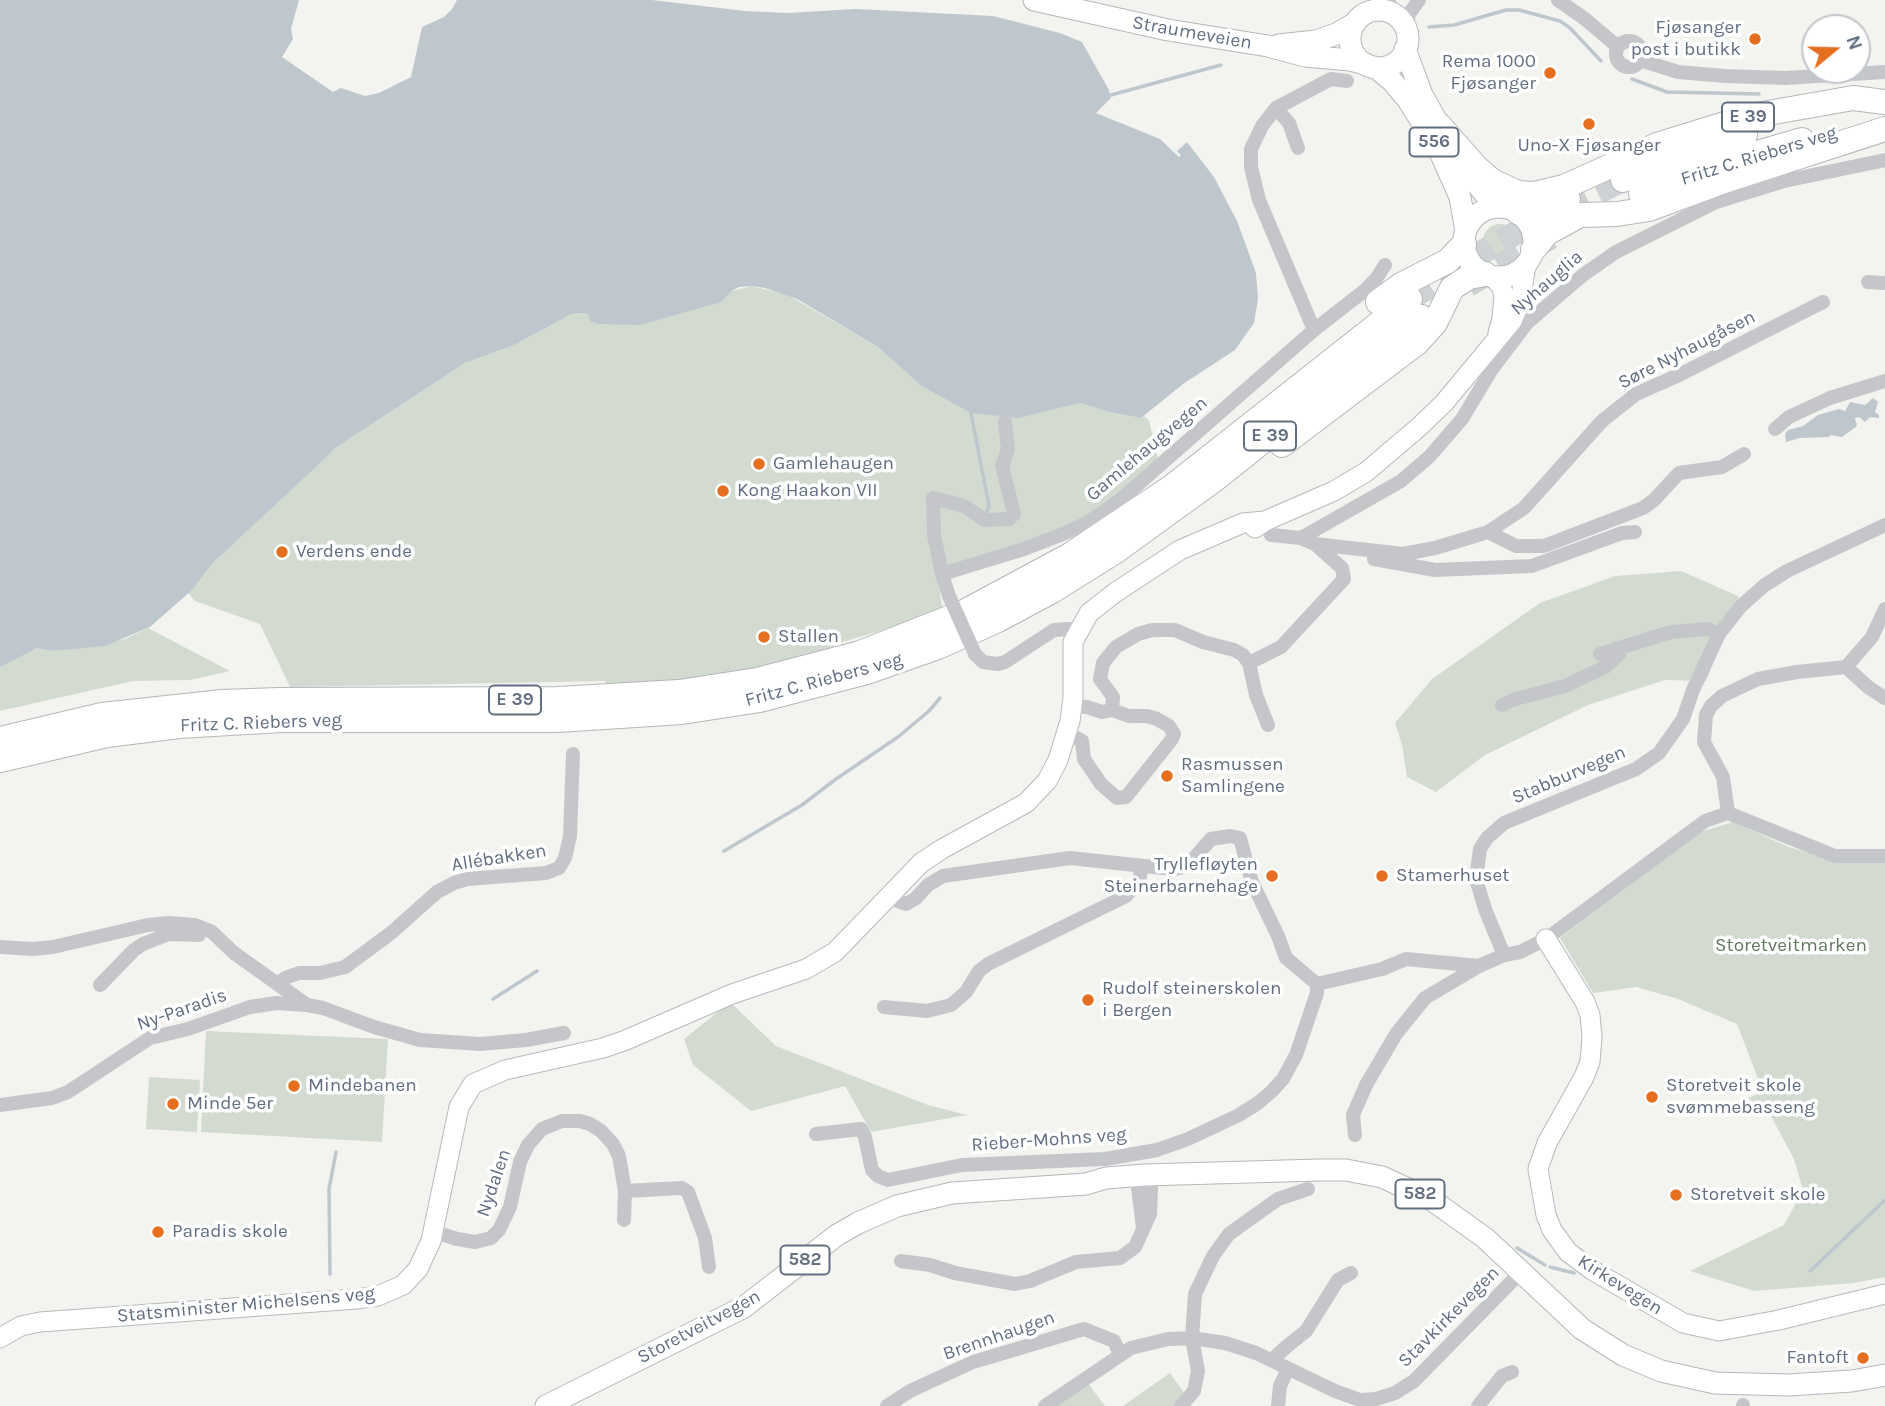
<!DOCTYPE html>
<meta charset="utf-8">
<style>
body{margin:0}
#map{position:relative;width:1885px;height:1406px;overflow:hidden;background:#f3f4ef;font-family:Karla,sans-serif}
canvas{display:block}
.north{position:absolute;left:1801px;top:14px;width:70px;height:70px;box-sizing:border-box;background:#fff;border:2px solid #c0c5cd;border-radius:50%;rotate:71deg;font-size:19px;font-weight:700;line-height:28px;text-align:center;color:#626e81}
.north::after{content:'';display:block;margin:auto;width:24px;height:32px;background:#e56f1f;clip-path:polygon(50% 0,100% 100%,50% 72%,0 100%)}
</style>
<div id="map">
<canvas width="1885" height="1406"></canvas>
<div class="north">N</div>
</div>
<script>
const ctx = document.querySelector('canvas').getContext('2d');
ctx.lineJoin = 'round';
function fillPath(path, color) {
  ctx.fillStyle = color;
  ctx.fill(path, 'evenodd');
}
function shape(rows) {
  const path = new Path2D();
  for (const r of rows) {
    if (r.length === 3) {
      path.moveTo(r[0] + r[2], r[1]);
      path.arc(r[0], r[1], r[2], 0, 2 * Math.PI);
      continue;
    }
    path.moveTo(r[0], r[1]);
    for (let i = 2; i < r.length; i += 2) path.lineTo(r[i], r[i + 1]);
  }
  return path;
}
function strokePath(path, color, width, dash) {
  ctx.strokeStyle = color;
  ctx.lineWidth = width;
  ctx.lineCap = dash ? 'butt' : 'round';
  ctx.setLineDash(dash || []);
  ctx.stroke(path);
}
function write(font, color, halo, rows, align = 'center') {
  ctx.font = font + ' Karla,sans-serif';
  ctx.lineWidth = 7;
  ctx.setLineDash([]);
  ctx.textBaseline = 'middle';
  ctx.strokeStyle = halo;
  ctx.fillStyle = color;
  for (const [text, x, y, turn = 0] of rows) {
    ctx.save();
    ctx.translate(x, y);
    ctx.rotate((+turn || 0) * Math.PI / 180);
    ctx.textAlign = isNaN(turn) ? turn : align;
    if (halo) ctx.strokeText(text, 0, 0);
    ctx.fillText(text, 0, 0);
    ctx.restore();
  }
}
fillPath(shape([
 [1500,241,17],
 [752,286,788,295,878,347,920,385,1059,407,1080,403,1109,412,1141,418,1144,416,1149,420,1158,459,1129,492,1063,531,936,569,943,612,836,644,817,660,730,679,606,684,606,681,290,687,260,624,195,601,188,593,212,564,323,459,337,447,465,363,514,345,572,314,584,313,589,315,721,302,732,291],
 [1681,571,1738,596,1740,609,1724,635,1706,681,1665,680,1588,705,1485,755,1436,792,1407,777,1402,745,1395,723,1432,679,1540,603,1615,576],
 [148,628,230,671,190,680,133,681,0,711,0,667,20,655,38,648,52,651,125,639],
 [1733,822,1789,847,1833,860,1885,857,1885,1277,1854,1283,1754,1291,1690,1271,1784,1225,1803,1190,1794,1159,1771,1116,1748,1098,1763,1092,1737,1024,1678,999,1636,987,1593,993,1560,938,1700,832],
 [730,1002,776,1046,928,1105,967,1115,871,1132,845,1086,751,1111,693,1065,684,1039],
 [206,1031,388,1039,382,1142,201,1132],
 [149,1077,200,1080,197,1132,146,1129],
 [1170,1373,1187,1397,1174,1406,1123,1406],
 [1087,1382,1105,1406,1056,1406]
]), '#d3dbd1');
fillPath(shape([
 [0,0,299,0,291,29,293,39,282,57,333,92,341,88,365,96,379,93,411,77,422,27,444,17,452,9,457,0,652,0,745,11,788,13,855,9,993,16,1060,33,1082,42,1109,90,1111,98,1096,113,1160,139,1179,157,1181,156,1177,151,1187,142,1214,177,1237,221,1256,273,1258,299,1254,323,1235,350,1183,384,1141,418,1109,412,1080,403,1018,418,971,413,920,385,878,347,797,299,765,288,752,286,739,287,732,291,721,302,640,325,599,324,590,321,589,315,584,313,572,314,514,345,465,363,337,447,212,564,191,591,150,627,105,646,52,651,37,648,0,667],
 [1873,398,1878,402,1875,412,1879,415,1879,418,1870,417,1865,422,1859,417,1855,418,1857,426,1842,437,1831,435,1829,437,1800,438,1786,442,1785,434,1788,430,1803,426,1818,415,1839,409,1845,411,1850,402,1865,405]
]), '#bfc7ce');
strokePath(shape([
 [1429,27,1454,25,1506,10,1519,10,1560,21,1570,28,1601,61],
 [1632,79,1667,92,1759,94],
 [1111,95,1221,65],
 [971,413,989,506,987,511],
 [724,851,802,805,836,779,898,737,929,711,940,698],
 [493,999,537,971],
 [1517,1248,1545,1265],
 [1550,1267,1574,1273],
 [1810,1271,1885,1200],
 [330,1274,329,1189,336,1152]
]), '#bfc7ce', 3.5);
strokePath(shape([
 [1468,285,1551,237],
 [1410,299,1492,246,1536,222,1623,180]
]), '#cfd2d4', 24, [24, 12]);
const secondary = shape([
 [1492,276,1501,286,1504,295,1502,319,1498,333],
 [1255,528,1265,521,1334,491,1366,472,1419,427,1444,403,1512,321,1520,303,1526,264],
 [1546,939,1585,1002,1590,1015,1592,1037,1590,1062,1584,1077,1547,1143,1538,1169,1546,1215,1552,1230,1568,1252,1592,1270,1683,1323,1719,1331,1779,1320,1885,1294],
 [0,1338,21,1326,40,1322,357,1299,378,1296,403,1285,418,1269,431,1241,459,1107,473,1084,505,1070,603,1048,626,1040,732,994,806,969,835,952,921,863,942,849,1026,803,1047,781,1058,760,1070,721,1073,698,1073,642,1089,613,1116,592,1180,550,1243,523,1265,521]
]);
const primary = shape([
 [1034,0,1168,30,1268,46,1305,56,1350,60,1366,64],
 [1379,39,29],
 [1279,45,1316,41,1336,34,1354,24],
 [1405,49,1422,95,1435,118],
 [1375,67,1392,81,1408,100,1439,150,1460,197,1466,231],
 [1454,156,1484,193,1503,207],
 [1499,242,35],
 [546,1406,744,1307,837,1235,858,1223,897,1206,952,1193,1086,1184,1106,1178,1144,1175,1319,1170,1346,1170,1382,1177,1432,1200,1485,1238,1582,1329,1623,1355,1661,1371,1715,1383,1788,1385,1852,1381,1885,1375]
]);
const highway = shape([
 [1439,125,1476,167,1492,181,1518,193,1534,194,1564,187,1657,145,1751,116,1853,98,1885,102],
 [1623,180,1677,158,1745,135],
 [1641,194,1730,161,1802,140],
 [1519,213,1545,211,1568,199],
 [1533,250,1547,233,1580,215,1617,214,1649,209,1724,181,1885,129],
 [1378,302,1401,285,1448,261,1464,244],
 [1282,445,1417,343,1435,323,1452,288,1469,277,1485,274],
 [0,739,102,715,222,702,279,700,558,699,679,692,757,680,860,653,964,612,1070,555,1173,486,1410,299],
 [0,760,107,735,179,726,281,720,558,720,682,712,760,700,867,672,938,647,998,620,1052,591,1116,551,1214,480,1363,361,1421,317]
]);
strokePath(secondary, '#b6b9be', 21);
strokePath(primary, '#b4b7bc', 23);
strokePath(highway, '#b4b6ba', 26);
strokePath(shape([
 [1558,0,1585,19,1618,47],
 [1375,10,1389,0],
 [1406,30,1409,14,1419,0],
 [1629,54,13],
 [1640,60,1678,72,1725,76,1785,78,1885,72],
 [1276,108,1289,123,1298,148],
 [1868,282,1885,283],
 [1314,330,1259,200,1251,167,1251,149,1262,126,1276,108,1331,79,1347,81],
 [1775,429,1789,417,1830,398,1885,381],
 [1265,521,1271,535,1301,538,1315,544,1403,554,1435,548,1488,532,1524,508,1602,421,1636,394,1679,375,1823,302],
 [1488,532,1516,546,1544,546,1643,508,1654,500,1679,473,1722,467,1744,454],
 [1301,538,1401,481,1429,457,1462,419,1492,369,1527,323,1583,275,1616,252,1716,202,1784,181,1885,160],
 [1374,559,1435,570,1532,566,1622,533,1635,532],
 [942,574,934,535,933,498,964,506,985,520,1009,519,1014,514,1002,466,1008,449,1005,422],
 [949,596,942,574,1024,549,1063,534,1087,523,1119,501,1314,330,1364,291,1376,279,1385,265],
 [975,654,983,662,998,664,1005,662,1054,630,1070,629,1077,633],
 [1600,654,1671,632,1708,629,1719,634],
 [1249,663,1256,695,1268,725],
 [1846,667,1868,687,1885,698],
 [1502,705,1515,699,1565,686,1605,667,1619,654,1617,648],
 [1072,706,1087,707,1102,712,1112,710,1113,697,1100,679,1103,663,1116,647,1138,634,1152,630,1175,630,1203,642,1234,650,1243,655,1249,663,1281,647,1344,579,1342,568,1315,544],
 [1067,733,1082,741,1084,759,1101,784,1117,798,1126,797,1172,739,1174,734,1169,726,1157,719,1147,716,1129,716,1112,710],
 [1728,813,1723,777,1704,742,1706,715,1711,706,1722,696,1758,679,1797,672,1846,667,1872,637,1885,609],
 [0,947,33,949,53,947,148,925,169,923,195,925,212,932,234,953,307,1005,276,1003,250,1007,188,1029,150,1038,68,1092,52,1098,0,1105],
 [1504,955,1485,909,1476,879,1480,849,1487,838,1504,823,1636,769,1659,753,1683,719,1693,690,1719,634,1741,606,1765,585,1787,571,1885,525],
 [277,984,285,978,299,973,320,973,345,967,391,933,437,892,454,883,467,879,546,873,559,868,565,858,570,836,573,754],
 [1317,984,1382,969,1406,959,1479,966],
 [100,985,134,950,143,944,169,934,199,935],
 [307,1005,323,1008,374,1027,420,1040,480,1044,526,1040,564,1033],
 [884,1007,927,1011,951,1005,966,992,979,971,988,964,1126,896,1139,881,1142,866],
 [816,1134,861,1129,865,1137,872,1170,878,1176,888,1180,962,1165,1105,1159,1157,1150,1188,1139,1239,1115,1258,1103,1271,1092,1283,1079,1296,1055,1317,993,1317,984,1286,958,1278,936,1252,882,1240,838,1230,836,1211,839,1188,865,1180,868,1172,869,1070,858,943,876,928,885,915,899,906,904,887,897],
 [1355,1135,1353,1115,1366,1085,1396,1034,1425,998,1479,966,1504,955,1520,952,1546,939,1705,821,1728,813,1835,856,1885,856],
 [625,1191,682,1188,688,1192,705,1238,709,1267],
 [1143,1228,1138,1188,1144,1175],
 [432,1231,457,1239,475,1242,491,1238,499,1230,510,1207,520,1162,528,1145,542,1129,562,1121,580,1121,590,1124,601,1131,613,1144,619,1156,625,1191,624,1220],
 [901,1261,930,1265,955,1273,1015,1284,1030,1281,1076,1262,1120,1258,1135,1247,1150,1214,1151,1188,1144,1175],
 [1273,1359,1286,1347,1306,1331,1338,1280,1351,1273],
 [1743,1405,1743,1406],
 [887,1406,910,1391,973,1362,1084,1329,1114,1341,1120,1354],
 [1045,1406,1131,1348,1168,1339,1192,1338,1225,1343,1256,1353,1335,1391,1360,1400,1376,1399,1395,1393,1414,1381,1520,1273],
 [1181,1406,1194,1391,1198,1371,1192,1338,1195,1294,1213,1256,1229,1234,1278,1199,1308,1189],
 [1278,1406,1280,1386,1288,1369],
 [1478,1406,1502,1376,1512,1372]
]), '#c4c6ca', 14);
strokePath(secondary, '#fff', 19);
strokePath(primary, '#fff', 21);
strokePath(highway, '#fff', 24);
strokePath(shape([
 [949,596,975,654]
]), '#c4c6ca', 14);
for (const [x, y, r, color] of [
 [1755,39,7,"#e56f1f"],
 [1550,73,7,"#e56f1f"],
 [1589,124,7,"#e56f1f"],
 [759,464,7,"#e56f1f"],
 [723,491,7,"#e56f1f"],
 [282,552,7,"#e56f1f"],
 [764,637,7,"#e56f1f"],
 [1167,776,7,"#e56f1f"],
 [1272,876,7,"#e56f1f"],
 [1382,876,7,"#e56f1f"],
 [1088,1000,7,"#e56f1f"],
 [294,1086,7,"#e56f1f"],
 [1652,1097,7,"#e56f1f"],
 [173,1104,7,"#e56f1f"],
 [1676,1195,7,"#e56f1f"],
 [158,1232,7,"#e56f1f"],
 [1863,1358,7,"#e56f1f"]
]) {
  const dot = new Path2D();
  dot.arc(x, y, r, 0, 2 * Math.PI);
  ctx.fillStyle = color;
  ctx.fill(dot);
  strokePath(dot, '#fff', 2.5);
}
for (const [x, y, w] of [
 [1748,117,52],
 [1434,142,49],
 [1270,436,52],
 [515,700,52],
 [1420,1194,49],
 [805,1260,49]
]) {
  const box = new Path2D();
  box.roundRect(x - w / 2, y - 14.5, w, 29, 5);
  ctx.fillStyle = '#fff';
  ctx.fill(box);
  strokePath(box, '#626e81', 2);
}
write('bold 18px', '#626e81', null, [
 ["E 39",1748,117],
 ["556",1434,142],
 ["E 39",1270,436],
 ["E 39",515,700],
 ["582",1420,1194],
 ["582",805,1260]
]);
write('19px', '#626e81', '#fff', [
 ["Fjøsanger",1741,28,"right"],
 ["post i butikk",1741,50,"right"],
 ["Rema 1000",1536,62,"right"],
 ["Fjøsanger",1536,84,"right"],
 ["Uno-X Fjøsanger",1589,146,"center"],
 ["Gamlehaugen",773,464],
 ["Kong Haakon VII",737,491],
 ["Verdens ende",296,552],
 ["Stallen",778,637],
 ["Rasmussen",1181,765],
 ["Samlingene",1181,787],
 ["Tryllefløyten",1258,865,"right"],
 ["Steinerbarnehage",1258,887,"right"],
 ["Stamerhuset",1396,876],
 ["Rudolf steinerskolen",1102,989],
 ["i Bergen",1102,1011],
 ["Mindebanen",308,1086],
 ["Storetveit skole",1666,1086],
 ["svømmebasseng",1666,1108],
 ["Minde 5er",187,1104],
 ["Storetveit skole",1690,1195],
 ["Paradis skole",172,1232],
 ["Fantoft",1849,1358,"right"]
], 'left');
write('19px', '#626e81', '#fff', [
 ["Straumeveien",1192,33,10],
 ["Fritz C. Riebers veg",1759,156,-17],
 ["Nyhauglia",1547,283,-41],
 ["Søre Nyhaugåsen",1687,350,-27],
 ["Gamlehaugvegen",1147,449,-40],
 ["Fritz C. Riebers veg",824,680,-15],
 ["Fritz C. Riebers veg",261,723,-2],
 ["Stabburvegen",1569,775,-23],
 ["Allébakken",499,858,-9],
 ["Ny-Paradis",182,1010,-19],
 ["Rieber-Mohns veg",1049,1140,-4],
 ["Nydalen",494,1183,-71],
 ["Kirkevegen",1620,1285,32],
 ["Statsminister Michelsens veg",246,1305,-5],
 ["Stavkirkevegen",1449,1317,-45],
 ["Storetveitvegen",699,1327,-28],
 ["Brennhaugen",999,1336,-19]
]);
write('19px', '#627861', '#fff', [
 ["Storetveitmarken",1791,946]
]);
</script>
